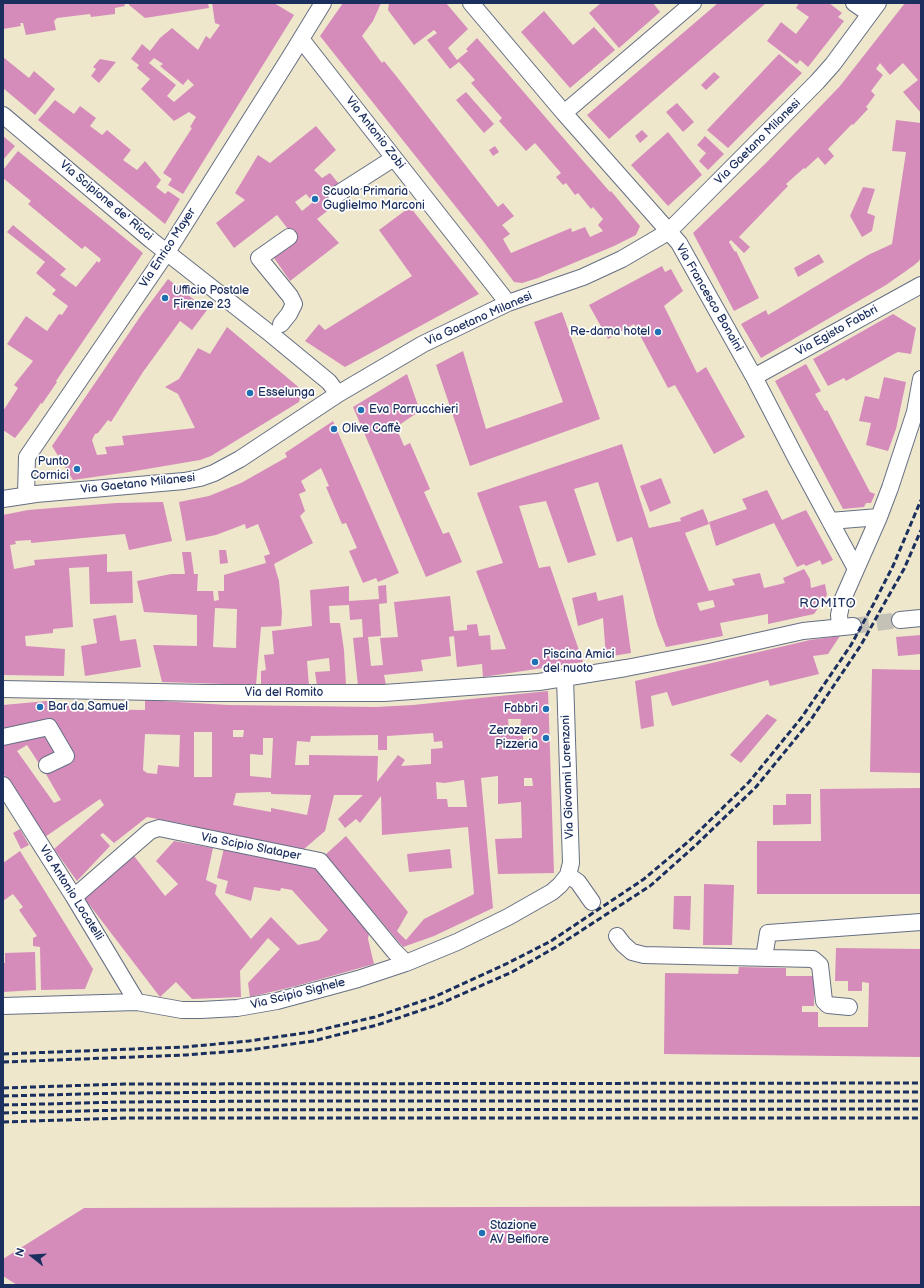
<!DOCTYPE html>
<meta charset="utf-8">
<style>
body{margin:0}
#map{position:relative;width:924px;height:1288px;overflow:hidden;background:#eee7cc;font-family:"Balsamiq Sans",sans-serif}
canvas{display:block}
.frame{position:absolute;inset:0;border:4px solid #1b2f5e;pointer-events:none}
.north{position:absolute;left:12px;top:1236px;width:40px;height:40px;-webkit-text-stroke:3px #fff;paint-order:stroke;rotate:287deg;font-size:11px;font-weight:700;line-height:16px;text-align:center;color:#1b2f5e}
.north::after{content:'';display:block;margin:auto;width:14px;height:18px;background:#1b2f5e;clip-path:polygon(50% 0,100% 100%,50% 72%,0 100%)}
</style>
<div id="map">
<canvas width="924" height="1288"></canvas>
<div class="frame"></div>
<div class="north">N</div>
</div>
<script>
const ctx = document.querySelector('canvas').getContext('2d');
ctx.lineJoin = 'round';
function fillPath(path, color) {
  ctx.fillStyle = color;
  ctx.fill(path, 'evenodd');
}
function shape(rows) {
  const path = new Path2D();
  for (const r of rows) {
    path.moveTo(r[0], r[1]);
    for (let i = 2; i < r.length; i += 2) path.lineTo(r[i], r[i + 1]);
  }
  return path;
}
function strokePath(path, color, width, dash) {
  ctx.strokeStyle = color;
  ctx.lineWidth = width;
  ctx.lineCap = dash ? 'butt' : 'round';
  ctx.setLineDash(dash || []);
  ctx.stroke(path);
}
function write(font, color, halo, rows, align = 'center') {
  ctx.font = font + ' "Balsamiq Sans",sans-serif';
  ctx.lineWidth = 3.5;
  ctx.setLineDash([]);
  ctx.textBaseline = 'middle';
  ctx.strokeStyle = halo;
  ctx.fillStyle = color;
  for (const [text, x, y, turn = 0] of rows) {
    ctx.save();
    ctx.translate(x, y);
    ctx.rotate((+turn || 0) * Math.PI / 180);
    ctx.textAlign = isNaN(turn) ? turn : align;
    if (halo) ctx.strokeText(text, 0, 0);
    ctx.fillText(text, 0, 0);
    ctx.restore();
  }
}
fillPath(shape([
 [3,3,124,3,125,6,115,8,115,14,91,17,90,14,57,18,54,21,56,30,26,35,23,23,20,23,21,26,3,29],
 [129,3,208,3,209,8,145,18,129,5],
 [212,3,274,3,294,15,183,194,168,185,172,179,163,173,192,128,190,127,196,117,189,112,174,121,141,89,150,79,137,68,139,65,131,59,142,44,150,51,160,38,172,28,198,50,206,36,210,39,220,25,215,23],
 [154,58,163,64,160,66,183,85,188,79,194,85,174,102,167,96,176,85,149,63],
 [343,3,381,3,373,21,362,36,382,63,384,61,397,77,498,207,503,203,514,216,502,225,510,234,503,239,511,253,571,228,572,232,585,227,590,237,603,231,598,225,603,219,593,207,591,209,578,193,575,195,566,183,563,185,556,177,561,173,535,143,526,151,499,121,502,118,471,83,475,80,459,62,450,69,427,40,437,33,434,30,414,45,388,10,389,3,446,3,468,29,448,48,457,60,468,51,466,49,477,38,610,192,611,191,640,226,636,235,614,246,538,278,522,283,514,282,483,241,320,36],
 [601,3,653,3,660,12,619,48,589,13],
 [718,3,766,3,609,139,587,115],
 [799,3,829,3,842,13,838,17,844,21,808,67,800,60,797,64,767,41,781,22,796,34,809,17,796,8],
 [905,3,921,3,921,113,903,92,918,80,903,63,890,75,880,63,876,69,883,75,871,91,875,95,866,107,868,109,853,125,852,124,828,149,834,156,825,165,818,157,805,169,804,168,786,184,788,186,739,237,750,247,744,253,731,240,729,242,735,252,736,251,759,298,734,311,693,233,766,163,840,86],
 [544,11,573,45,594,27,615,50,570,88,521,32],
 [779,54,802,73,728,148,707,130],
 [3,57,29,78,34,71,55,89,35,115,3,88],
 [100,59,116,62,99,83,91,76,96,69,93,67],
 [714,72,720,77,706,90,701,85],
 [466,92,494,124,484,133,456,100],
 [55,100,74,114,80,106,96,118,90,126,102,135,107,130,131,150,123,160,137,170,145,161,161,180,156,187,165,194,168,191,180,199,165,224,38,120],
 [677,103,694,122,683,132,666,112],
 [896,120,921,123,921,257,919,261,913,266,886,285,761,358,741,324,766,310,768,315,868,255,892,244,906,152,892,151],
 [316,126,336,150,314,170,322,178,330,173,339,184,340,201,317,219,339,243,290,281,272,255,295,238,277,215,234,248,216,223,245,200,235,193,258,155,270,163],
 [306,194,313,202,302,211,295,202],
 [642,130,648,136,640,143,635,136],
 [668,132,702,175,668,206,631,165],
 [3,136,15,146,3,160],
 [705,136,724,154,708,170,699,161,706,153,697,145],
 [495,146,499,152,493,156,489,150],
 [18,151,143,253,56,381,57,382,42,404,41,403,29,420,15,438,3,430,3,411,18,388,14,385,33,361,7,344,26,316,47,331,59,314,62,315,68,306,52,294,56,290,36,273,45,262,7,232,13,225,66,269,60,275,76,287,97,261,99,263,101,259,85,246,82,249,28,204,31,201,3,178,3,170],
 [863,187,875,189,867,213,875,216,872,231,862,237,850,216],
 [410,207,479,294,345,367,305,341,319,324,325,330,412,276,379,230],
 [819,254,824,262,798,277,794,268],
 [662,266,665,272,671,269,683,291,664,306,697,373,706,367,745,437,714,454,675,385,668,388,634,324,608,339,589,305],
 [168,279,207,310,192,330,180,321,143,372,111,422,108,420,98,433,95,434,92,440,97,455,107,454,105,447,124,445,122,436,195,428,178,394,165,387,179,379,198,348,210,354,227,327,302,390,299,402,211,456,200,460,129,472,73,480,52,446,142,314],
 [562,312,600,419,470,466,436,365,463,351,486,429,563,402,534,322],
 [893,314,916,328,911,354,898,352,894,354,846,381,844,378,828,386,813,359],
 [806,364,821,391,815,394,825,411,827,410,870,492,875,494,871,503,866,503,864,507,843,509,775,381],
 [407,374,420,411,396,427,404,446,410,443,430,489,424,492,443,534,449,532,462,562,426,577,353,407],
 [884,377,906,382,896,429,888,451,866,445,871,423,859,421,865,396,879,399],
 [333,421,399,573,378,582,376,578,363,583,349,551,357,548,346,523,342,524,326,487,329,486,321,468,301,481,306,491,299,494,305,511,300,516,313,543,274,564,279,581,282,613,281,626,261,627,256,685,162,682,153,645,197,646,197,615,144,612,137,581,171,574,185,574,182,552,191,552,194,574,198,574,197,591,213,591,214,601,219,600,218,591,224,591,224,575,266,563,264,556,270,554,258,524,246,529,245,524,216,535,186,541,179,502,209,496,241,483,287,457,285,453],
 [215,608,237,609,236,648,213,647],
 [622,444,649,528,681,521,680,518,703,509,709,524,685,533,709,591,735,585,732,579,760,573,764,588,785,583,783,578,804,569,810,579,811,588,825,584,827,595,814,614,768,624,768,614,720,623,723,636,666,647,657,624,632,537,617,542,598,482,574,489,596,555,568,563,546,501,519,506,539,568,550,566,583,662,483,677,482,664,457,667,454,636,449,637,451,656,421,660,423,671,384,675,386,685,358,686,353,638,363,637,362,619,350,620,349,605,329,606,330,623,340,623,344,650,346,685,317,686,315,672,330,671,329,658,307,661,309,686,261,688,261,671,266,670,264,655,274,654,272,631,312,626,310,590,349,586,349,601,379,599,378,586,386,585,387,603,379,604,381,636,368,637,371,666,383,665,380,638,398,637,394,602,450,596,454,631,467,630,467,625,477,624,479,636,490,635,491,650,506,649,476,571,503,563,477,493],
 [713,600,715,607,700,611,697,603],
 [661,478,671,503,650,512,640,486],
 [767,490,782,520,806,510,833,560,822,565,820,560,806,566,804,564,797,567,774,523,716,546,709,522,747,509,742,499],
 [163,502,172,541,129,550,125,534,31,543,31,540,15,541,16,544,10,545,14,569,35,565,34,560,107,554,107,572,132,571,133,603,90,604,89,567,69,568,73,627,53,629,53,633,25,636,26,646,65,649,64,676,3,675,3,515,28,510,116,503],
 [219,550,226,550,228,563,220,564],
 [596,592,598,601,623,595,631,653,606,657,603,618,578,626,572,598],
 [116,615,120,641,136,639,141,667,85,676,81,646,97,643,93,619],
 [921,635,921,654,898,656,896,637],
 [840,636,828,654,813,656,819,674,770,686,768,680,672,706,667,692,651,696,654,726,641,729,635,681,810,640],
 [872,669,921,670,921,773,870,772],
 [548,691,554,873,498,874,495,839,522,838,521,802,498,804,498,776,481,778,493,908,434,936,403,947,325,855,346,836,408,912,397,931,406,940,424,919,474,894,468,827,382,835,381,796,360,823,356,819,345,828,338,819,363,795,334,795,325,831,304,849,194,829,194,826,147,817,114,843,103,833,100,835,110,846,77,881,54,849,104,805,100,799,45,837,3,773,3,740,46,732,60,758,38,762,27,745,17,751,54,803,61,800,43,769,72,755,54,723,3,731,3,705,47,701,51,709,68,704,70,709,145,710,145,700,228,705,376,707,413,705],
 [508,719,521,719,520,730,509,730],
 [233,730,244,730,243,737,233,737],
 [194,732,212,732,212,777,194,777],
 [433,733,434,742,442,741,443,748,431,749,431,764,401,766,405,760,398,755,377,782,378,756,309,755,309,765,295,765,297,741,310,742,311,736,378,735,378,750,387,750,387,736],
 [145,734,180,735,179,767,158,765,157,774,147,773,143,770],
 [532,734,532,743,523,744,523,735],
 [263,738,273,738,271,778,250,776,250,754,263,755],
 [524,778,532,778,533,786,524,786],
 [464,780,467,807,448,807,447,799,437,799,436,782,444,783],
 [271,792,271,794,311,795,307,815,271,808,271,812,233,805,236,793],
 [767,714,777,720,741,763,730,755],
 [921,788,921,894,757,894,757,841,821,841,820,789],
 [786,794,811,794,811,824,773,825,773,805,786,805],
 [20,829,29,845,21,849,13,833],
 [174,841,213,848,206,880,217,885,215,894,251,939,271,917,298,945,319,940,328,930,292,890,281,888,280,891,254,887,251,901,225,893,228,881,217,878,224,848,315,865,321,875,369,933,368,939,374,964,296,986,250,997,248,983,280,949,268,938,240,971,241,997,192,999,176,982,160,997,85,899,131,852,165,896,178,884,156,861],
 [450,849,452,868,409,872,407,854],
 [20,851,93,969,85,989,41,990,40,947,33,946,33,938,37,936,19,910,23,907,13,894,3,901,4,881,3,863],
 [704,884,734,885,732,945,703,945],
 [674,896,691,896,690,930,673,929],
 [836,948,921,949,921,1057,664,1054,665,973,738,974,739,967,786,968,786,976,814,976,814,1006,802,1006,802,1012,818,1012,818,1027,868,1027,869,983,862,982,862,991,848,991,848,981,835,981],
 [35,952,36,990,3,992,3,963,5,963,5,953],
 [921,1206,921,1285,17,1285,3,1276,3,1259,84,1208]
]), '#d58cba');
strokePath(shape([
 [853,626,900,620]
]), '#c4c2b6', 16, [16, 8]);
const minor = shape([
 [471,3,564,113,679,243,754,377,796,458,856,569],
 [854,3,870,14],
 [301,39,394,158,508,303],
 [564,113,693,3],
 [3,115,151,240,272,335,329,382,338,394],
 [336,195,394,158],
 [281,324,289,314,294,304,290,296,259,258,289,237],
 [754,377,921,285],
 [26,495,27,457,167,252,290,57,323,3],
 [3,499,36,494,184,481,200,478,214,473,240,459,338,394,423,344,508,303,583,277,622,259,668,232,817,82,833,64,878,3],
 [830,521,879,517],
 [900,620,921,618],
 [840,627,839,615,842,601,879,517,890,488,915,412,921,379],
 [3,689,206,693,384,693,539,682,626,668,709,652,803,631,853,626],
 [3,737,49,727,66,756,47,765],
 [3,785,74,897,137,1002],
 [568,875,578,882,592,902],
 [74,897,150,831,159,828,320,861,394,951,406,963],
 [617,936,623,944,632,952,644,955,813,959,820,965,824,1001,828,1005,849,1007],
 [764,958,768,933,921,922],
 [3,1006,137,1002,182,1010,201,1010,237,1008,277,1001,358,979,406,963,457,942,508,917,552,892,560,885,568,875,571,863,565,678]
]);
strokePath(minor, '#656f84', 18);
strokePath(minor, '#fff', 16);
strokePath(shape([
 [3,1054,185,1047,249,1041,311,1032,375,1017,434,997,508,963,551,941,644,879,689,841,749,782,802,717,851,645,873,605,893,566,921,500],
 [3,1062,186,1055,249,1050,313,1041,377,1025,437,1005,512,972,556,947,650,886,695,846,756,787,810,721,861,645,884,604,904,569,921,530],
 [3,1088,124,1084,921,1083],
 [3,1096,124,1093,281,1092,921,1092],
 [3,1105,124,1102,281,1101,921,1101],
 [3,1113,123,1110,921,1109],
 [3,1122,124,1118,921,1118]
]), '#1b2f5e', 3, [6, 3]);
for (const [x, y, r, color] of [
 [315,199,4,"#1f6fb2"],
 [165,298,4,"#1f6fb2"],
 [658,332,4,"#1f6fb2"],
 [250,393,4,"#1f6fb2"],
 [361,410,4,"#1f6fb2"],
 [334,429,4,"#1f6fb2"],
 [77,469,4,"#1f6fb2"],
 [535,662,4,"#1f6fb2"],
 [40,707,4,"#1f6fb2"],
 [546,709,4,"#1f6fb2"],
 [546,738,4,"#1f6fb2"],
 [482,1233,4,"#1f6fb2"]
]) {
  const dot = new Path2D();
  dot.arc(x, y, r, 0, 2 * Math.PI);
  ctx.fillStyle = color;
  ctx.fill(dot);
  strokePath(dot, '#fff', 1.5);
}
write('12px', '#1b2f5e', '#fff', [
 ["Via Antonio Zobi",375,133,52],
 ["Via Gaetano Milanesi",758,142,-45],
 ["Via Scipione de' Ricci",106,201,40],
 ["Via Enrico Mayer",168,248,-57],
 ["Via Francesco Bonaini",709,298,60],
 ["Via Gaetano Milanesi",479,319,-24],
 ["Via Egisto Fabbri",837,331,-29],
 ["Via Gaetano Milanesi",138,484,-6],
 ["Via del Romito",284,693],
 ["Via Giovanni Lorenzoni",568,777,-92],
 ["Via Scipio Slataper",251,847,11],
 ["Via Antonio Locatelli",71,893,58],
 ["Via Scipio Sighele",298,994,-14]
]);
write('12px', '#1b2f5e', '#fff', [
 ["Scuola Primaria",323,192],
 ["Guglielmo Marconi",323,206],
 ["Ufficio Postale",173,291],
 ["Firenze 23",173,305],
 ["Re-dama hotel",650,332,"right"],
 ["Esselunga",258,393],
 ["Eva Parrucchieri",369,410],
 ["Olive Caffè",342,429],
 ["Punto",69,462,"right"],
 ["Cornici",69,476,"right"],
 ["Piscina Amici",543,655],
 ["del nuoto",543,669],
 ["Bar da Samuel",48,707],
 ["Fabbri",538,709,"right"],
 ["Zerozero",538,731,"right"],
 ["Pizzeria",538,745,"right"],
 ["Stazione",490,1226],
 ["AV Belfiore",490,1240]
], 'left');
ctx.letterSpacing = '1px';
write('13px', '#1b2f5e', '#fff', [
 ["ROMITO",828,604]
]);
ctx.letterSpacing = '0px';
</script>
